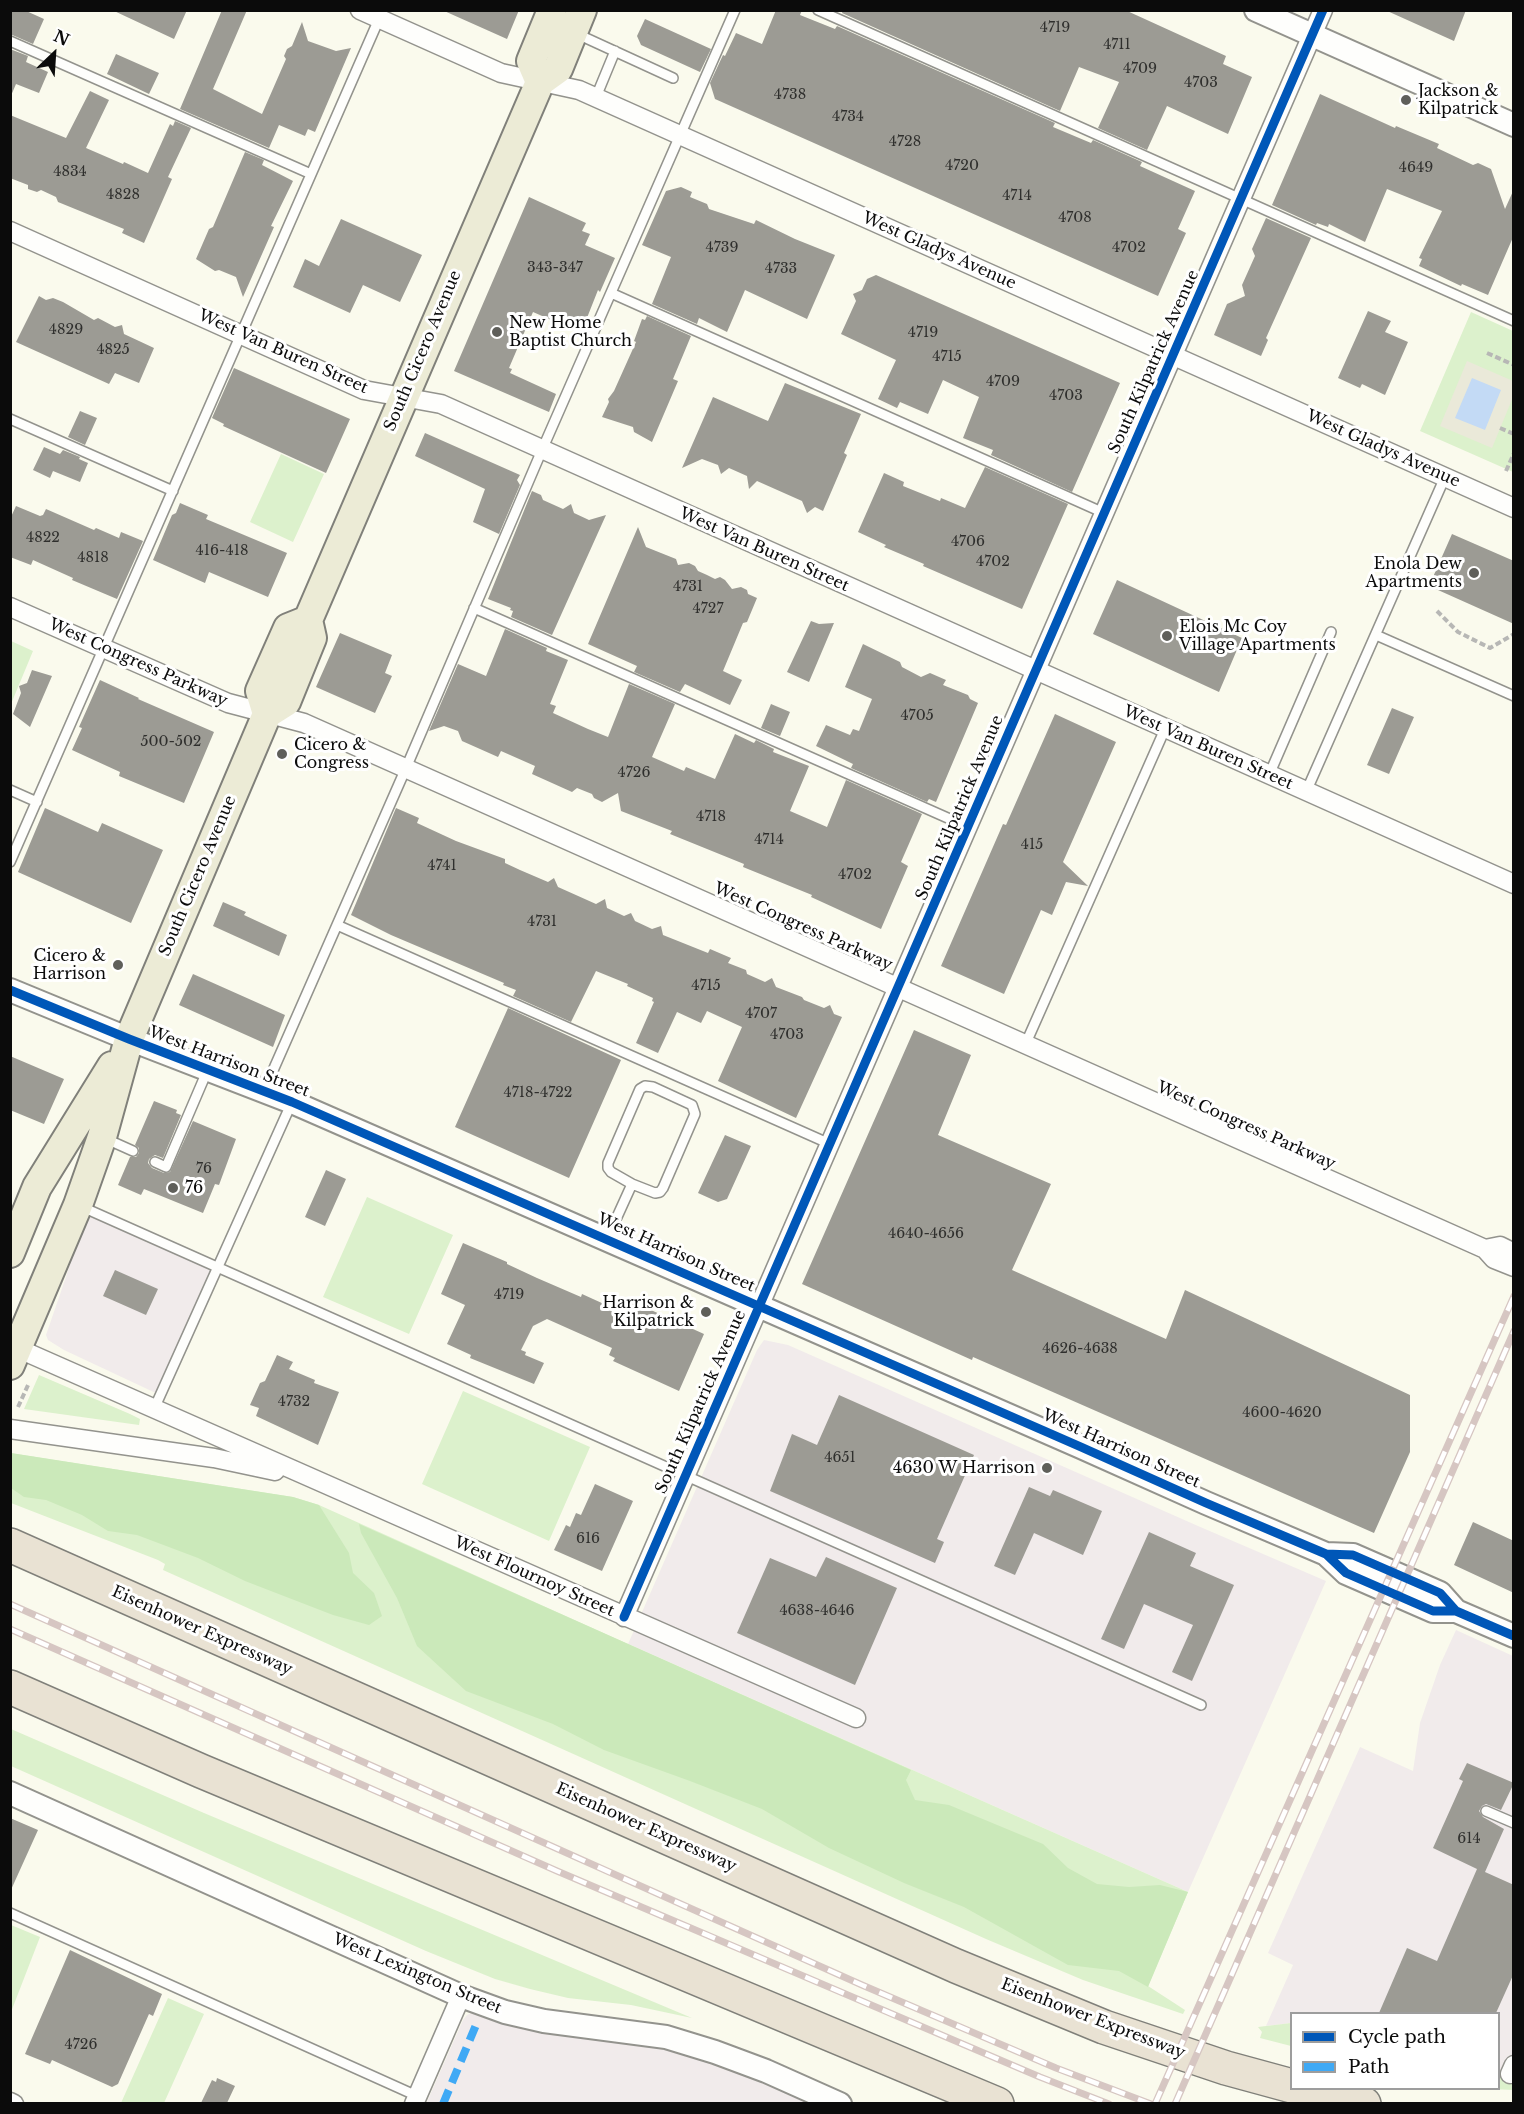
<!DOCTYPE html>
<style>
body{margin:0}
#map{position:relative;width:1524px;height:2114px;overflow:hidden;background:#fafaed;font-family:"Libre Baskerville",serif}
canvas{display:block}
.frame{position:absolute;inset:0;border:12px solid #0b0b0b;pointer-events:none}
.legend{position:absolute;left:1290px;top:2012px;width:210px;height:78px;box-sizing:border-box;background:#fff;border:2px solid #9d9d9d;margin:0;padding:8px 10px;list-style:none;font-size:18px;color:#0b0b0b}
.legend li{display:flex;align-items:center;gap:12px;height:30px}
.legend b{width:30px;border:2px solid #9d9d9d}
.north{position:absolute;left:24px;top:24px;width:60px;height:60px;-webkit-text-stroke:4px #fff;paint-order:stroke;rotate:25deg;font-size:16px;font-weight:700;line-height:24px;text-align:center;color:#0b0b0b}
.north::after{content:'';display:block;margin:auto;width:21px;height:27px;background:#0b0b0b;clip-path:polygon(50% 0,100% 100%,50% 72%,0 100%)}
</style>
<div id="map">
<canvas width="1524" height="2114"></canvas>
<div class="frame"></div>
<ul class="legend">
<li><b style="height:8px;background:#0057b8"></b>Cycle path</li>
<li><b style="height:8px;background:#3fa9f5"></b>Path</li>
</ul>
<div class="north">N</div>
</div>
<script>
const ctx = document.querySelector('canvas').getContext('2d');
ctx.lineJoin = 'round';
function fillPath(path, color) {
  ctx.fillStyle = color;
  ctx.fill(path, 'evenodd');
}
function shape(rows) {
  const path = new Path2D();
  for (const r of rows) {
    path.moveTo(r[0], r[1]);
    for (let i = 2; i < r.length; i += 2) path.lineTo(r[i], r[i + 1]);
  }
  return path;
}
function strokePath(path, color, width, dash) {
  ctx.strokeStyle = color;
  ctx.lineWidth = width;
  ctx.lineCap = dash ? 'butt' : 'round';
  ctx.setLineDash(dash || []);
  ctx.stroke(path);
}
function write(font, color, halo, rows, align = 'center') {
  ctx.font = font + ' "Libre Baskerville",serif';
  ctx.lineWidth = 6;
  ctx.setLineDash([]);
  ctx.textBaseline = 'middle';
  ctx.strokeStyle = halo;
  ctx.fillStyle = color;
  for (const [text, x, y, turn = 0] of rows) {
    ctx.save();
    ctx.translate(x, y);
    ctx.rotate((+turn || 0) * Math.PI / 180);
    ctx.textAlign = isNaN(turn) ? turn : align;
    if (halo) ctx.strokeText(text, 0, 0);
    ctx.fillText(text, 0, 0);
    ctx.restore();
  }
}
fillPath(shape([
 [86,1209,218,1268,160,1395,64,1350,48,1340,46,1335,66,1277],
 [764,1340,788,1345,1198,1526,1326,1581,1188,1892,628,1644,757,1350],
 [1456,1630,1513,1656,1513,2082,1499,2081,1498,2014,1292,2014,1291,2023,1266,2026,1293,1965,1268,1953,1360,1747,1413,1771,1420,1723,1440,1665],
 [474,2012,644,2043,688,2054,733,2068,814,2104,426,2104,463,2020,467,2015]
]), '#f1ebeb');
fillPath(shape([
 [1471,312,1513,331,1513,472,1420,431],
 [281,454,324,474,293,542,250,522],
 [11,641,33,651,11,704],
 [367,1197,453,1235,409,1334,323,1297],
 [39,1375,130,1414,140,1419,139,1425,24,1409],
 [463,1391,590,1447,549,1541,422,1484],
 [10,1453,293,1497,319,1505,628,1644,1188,1892,1148,1986,1185,2010,1183,2014,1083,1980,986,1939,163,1570,165,1564,158,1560,11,1503],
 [11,1729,204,1813,692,2018,631,2005,568,1998,530,1989,495,1979,426,1951,11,1766],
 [11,1925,40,1937,11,2012],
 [168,1998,204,2014,164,2103,121,2103],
 [1291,2023,1291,2046,1260,2038,1262,2032,1258,2027],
 [1499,2077,1513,2077,1513,2090,1491,2089,1498,2088]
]), '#dcf1cc');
fillPath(shape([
 [11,1453,293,1497,319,1505,349,1553,353,1573,374,1593,382,1616,369,1625,333,1615,245,1581,198,1558,137,1535,108,1531,82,1515,46,1500,24,1497,11,1488],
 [359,1524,911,1770,906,1780,915,1800,949,1805,1043,1844,1068,1868,1097,1884,1129,1887,1160,1885,1188,1892,1148,1987,1119,1971,1068,1965,964,1907,904,1883,829,1848,762,1809,690,1781,604,1750,553,1724,466,1691,417,1646,397,1598,361,1533]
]), '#cbe9ba');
fillPath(shape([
 [1467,361,1513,381,1513,397,1492,448,1440,426]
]), '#eae9d9');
fillPath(shape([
 [1472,378,1501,390,1485,430,1455,418]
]), '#c3daf5');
fillPath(shape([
 [10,10,24,10,44,19,33,44,10,34],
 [112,10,187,10,174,39],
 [222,10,247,10,213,89,262,114,286,59,284,56,287,49,292,46,302,22,308,41,336,51,351,48,315,132,308,129,305,136,279,125,269,148,180,109],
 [442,10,519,10,507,39],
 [776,10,802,10,800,15,835,29,837,26,1055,123,1053,127,1091,143,1093,140,1142,162,1140,166,1195,191,1178,229,1186,233,1158,296,715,99,710,83,723,55,725,56,736,33,762,44],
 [843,10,1125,10,1226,56,1223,64,1252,77,1228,134,1167,106,1147,150,1098,128,1119,82,1079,67,1060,111,842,13],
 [1385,10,1466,10,1454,41],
 [645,19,711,49,700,72,641,45,637,36],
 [10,49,28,56,26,62,48,72,39,93,16,84,10,98],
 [116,54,159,73,149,94,107,74],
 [90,91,109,100,86,148,123,164,124,162,148,173,170,124,173,126,175,121,191,128,168,177,172,179,144,243,122,233,124,229,58,202,56,197,41,190,37,192,28,189,28,185,10,178,10,115,66,138],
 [1320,94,1395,128,1396,126,1439,144,1437,148,1473,165,1478,163,1491,169,1505,209,1514,189,1514,235,1488,295,1462,284,1461,286,1419,266,1422,259,1419,258,1442,211,1387,189,1365,242,1329,224,1328,227,1317,223,1316,225,1272,205],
 [245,152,264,160,262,165,293,181,271,226,274,227,243,297,236,277,219,270,215,271,196,259,209,229,213,227],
 [681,187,692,192,690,197,707,204,709,209,754,224,756,220,795,239,835,255,807,319,745,290,727,332,699,318,697,324,652,304,671,257,642,245,666,191],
 [529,197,586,223,582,231,590,234,585,245,615,258,600,292,598,290,581,333,533,312,509,368,512,369,510,373,556,394,549,412,454,371],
 [1266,218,1311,238,1266,338,1268,340,1261,356,1214,335,1227,304,1245,296,1242,285,1255,256,1252,249],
 [341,219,422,255,400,302,363,285,350,313,293,287,305,259,319,266],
 [876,275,1120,383,1072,492,991,455,993,450,963,438,979,397,943,380,928,414,900,402,897,408,878,399,896,360,841,334,856,301,853,294,862,290,867,279],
 [39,296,46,300,53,298,63,302,94,320,98,318,115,327,122,325,124,334,154,348,139,383,115,373,109,384,16,342],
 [1368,311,1391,321,1385,332,1408,342,1385,395,1362,384,1360,388,1338,378],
 [647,316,691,336,673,379,678,381,652,442,634,432,633,427,602,417,609,402,608,399,614,391,636,342,634,341,642,319,645,320],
 [234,368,350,419,326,473,223,426,224,424,212,418],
 [785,383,861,414,844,453,847,455,823,511,815,507,807,513,802,501,757,481,749,489,747,476,729,468,721,474,718,465,702,459,682,468,713,397,768,421],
 [80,411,97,418,85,445,68,437],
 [425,433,520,475,517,480,520,485,499,534,473,522,485,489,415,456],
 [44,447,60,454,63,450,80,457,79,459,88,463,80,482,53,471,50,478,33,470],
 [985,467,1068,504,1022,609,923,566,924,564,884,547,886,545,858,532,884,473,904,482,903,486,940,501,941,498,965,508],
 [532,491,541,495,543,500,563,509,571,504,574,513,589,520,606,515,552,635,511,617,513,611,510,610,511,608,488,599],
 [180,503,208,515,206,519,287,553,268,597,209,572,205,583,153,560,172,515,176,513],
 [16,506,40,516,43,515,46,509,94,530,96,528,119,538,121,532,143,541,117,599,72,580,73,578,33,560,31,565,10,557,10,519],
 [638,527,646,547,676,559,678,565,689,563,695,566,698,571,707,575,715,579,720,577,725,580,732,589,741,587,747,590,748,594,757,598,747,622,743,623,723,671,742,680,730,705,685,684,680,692,634,672,637,666,588,644],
 [1452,534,1514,561,1514,624,1429,586],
 [1117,580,1242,638,1219,692,1093,634],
 [811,621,819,624,834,623,809,682,787,672],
 [505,629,547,648,546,651,568,660,550,704,556,706,553,713,588,729,608,737,629,684,675,704,652,757,684,771,686,767,715,779,735,734,754,743,756,740,774,749,773,752,809,766,790,811,827,827,846,780,922,814,901,862,908,866,881,929,811,897,812,895,743,867,744,864,670,834,672,831,621,811,618,793,602,802,594,798,592,794,577,788,572,792,532,774,535,766,501,751,498,757,462,741,458,731,444,726,429,731,458,664,486,676],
 [340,633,392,655,385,673,392,676,375,713,316,687],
 [863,644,900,662,902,667,921,677,930,673,946,680,943,685,968,695,970,699,978,703,936,802,929,799,927,802,851,768,853,764,816,746,826,725,850,735,853,729,859,731,872,699,845,687],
 [32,670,52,676,30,727,13,714,21,693,19,686,27,683],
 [100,680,139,698,138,699,214,732,184,803,119,776,120,772,72,750,82,728,79,727],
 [771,704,790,712,780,736,761,728],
 [1392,708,1414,717,1389,774,1367,765],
 [1055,714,1116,742,1063,862,1088,886,1066,882,1052,915,1041,910,1004,994,941,966,1003,824,1006,825],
 [45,808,98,832,102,823,163,850,131,923,18,872],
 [396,808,419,818,417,823,456,841,505,859,505,863,520,870,548,882,554,878,558,887,596,904,605,899,607,908,624,916,631,913,635,921,652,929,661,926,663,935,708,953,710,949,731,958,728,963,746,970,747,974,765,982,772,978,776,987,802,997,804,1000,824,1008,830,1005,834,1014,842,1017,796,1118,718,1081,742,1027,707,1011,701,1023,677,1012,658,1053,636,1043,654,1002,652,1001,653,998,627,986,628,984,596,971,571,1022,513,996,516,990,503,985,504,983,391,935,351,915],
 [223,902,246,912,244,915,287,935,279,956,213,926],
 [193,974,285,1015,273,1047,179,1005],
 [508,1008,621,1060,569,1178,455,1127],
 [914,1030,971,1055,938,1135,1051,1184,1012,1270,1166,1339,1185,1290,1410,1395,1410,1452,1374,1533,973,1357,972,1360,802,1284],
 [10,1056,64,1079,44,1124,10,1110],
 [154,1101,177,1110,176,1113,181,1115,163,1158,155,1155,149,1159,148,1163,152,1168,164,1173,170,1172,193,1121,236,1139,219,1185,215,1184,203,1213,144,1189,141,1195,118,1185,130,1157,136,1157,139,1153,139,1148,135,1145],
 [725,1135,751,1146,727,1199,718,1202,698,1193],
 [326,1170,346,1179,325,1226,305,1217],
 [463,1243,507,1262,507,1264,537,1278,581,1297,582,1294,626,1314,631,1301,704,1334,679,1391,613,1361,615,1358,609,1355,612,1348,547,1319,533,1326,521,1350,526,1352,525,1355,544,1363,534,1384,470,1358,471,1355,447,1344,465,1305,441,1294],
 [115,1270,158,1289,146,1315,103,1296],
 [277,1355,293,1362,289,1369,315,1380,314,1383,339,1392,318,1445,256,1416,259,1408,250,1405,260,1383,265,1381],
 [839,1395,974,1455,937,1539,944,1542,935,1563,770,1491,792,1434,817,1445],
 [595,1484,633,1501,602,1571,554,1550,566,1525,570,1527,576,1513,581,1515],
 [1029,1487,1050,1496,1053,1490,1102,1511,1083,1555,1034,1533,1015,1575,994,1566],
 [1473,1522,1514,1541,1514,1593,1454,1565],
 [1149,1532,1196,1553,1190,1566,1234,1585,1192,1681,1172,1672,1193,1625,1144,1604,1124,1649,1101,1639],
 [826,1557,897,1588,855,1685,737,1633,770,1558,816,1577],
 [1467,1763,1514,1783,1501,1810,1486,1804,1482,1806,1479,1811,1483,1817,1504,1829,1485,1872,1514,1885,1514,1973,1496,2013,1379,2013,1407,1948,1437,1961,1477,1869,1433,1848,1463,1781,1459,1779],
 [10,1818,38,1830,10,1892],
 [70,1950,162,1994,153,2016,149,2014,118,2084,112,2087,52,2060,50,2064,25,2054],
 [217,2078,235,2086,227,2103,201,2103,212,2080,216,2082]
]), '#9c9b94');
const service = shape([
 [818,10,1514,321],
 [575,33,673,78],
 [10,41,311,174],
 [596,97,615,51],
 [611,293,1104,513],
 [10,419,173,491],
 [474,608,968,827],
 [1376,635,1514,696],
 [1269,775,1331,632],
 [10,790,37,802],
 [1306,792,1445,477],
 [10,862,379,19],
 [337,925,830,1144],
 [1026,1043,1165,729],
 [645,1086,653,1087,692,1105,695,1114,663,1188,660,1192,655,1193,632,1184,611,1172,608,1168,608,1163,640,1089,645,1086],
 [264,1091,406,768,542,450,735,10],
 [104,1138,133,1151],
 [155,1162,166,1167,208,1069],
 [80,1206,1201,1705],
 [607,1239,632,1184],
 [154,1409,292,1102],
 [1486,1811,1514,1823],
 [10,1913,417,2096]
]);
const minor = shape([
 [360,10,501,73,579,90,1514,508],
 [10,231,364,390,441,404,1514,884],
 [10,607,228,703,304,723,1485,1249,1494,1259,1514,1267],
 [1485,1249,1500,1246,1514,1253],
 [10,1345,856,1718],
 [10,1429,214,1458,275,1471],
 [624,1617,1323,10],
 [1510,2074,1514,2065],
 [10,2102,14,2104],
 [414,2104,461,1996]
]);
const tertiary = shape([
 [1256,10,1514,125],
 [10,990,129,1039,292,1102,1081,1447,1206,1503,1326,1554,1353,1555,1440,1593,1456,1611],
 [1326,1554,1346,1573,1433,1611,1456,1611,1514,1636],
 [10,1793,461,1996,505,2012,544,2021,666,2037,715,2052,766,2071,840,2104]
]);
const primary = shape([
 [540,82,531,61,552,10],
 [267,714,260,691,288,628,308,620],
 [10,1253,37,1187,112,1066],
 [10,1365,78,1205,102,1137,129,1039,146,999,267,714,286,702,312,638,308,620,540,82,558,69,582,10]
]);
const motorway = shape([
 [10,1545,956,1966,1104,2027,1226,2068,1292,2086],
 [10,1687,201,1771,997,2104],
 [1300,2088,1364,2104]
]);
strokePath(service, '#93938d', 12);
strokePath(minor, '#93938d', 21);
strokePath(tertiary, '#93938d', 26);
strokePath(primary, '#80807a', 32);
strokePath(motorway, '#80807a', 36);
strokePath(shape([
 [1487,353,1514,365],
 [1500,428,1514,434],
 [1506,471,1514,453],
 [1437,611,1458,632,1490,648,1514,634],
 [18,1407,29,1383]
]), '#b7b7b5', 4, [6, 3]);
strokePath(service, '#fefefc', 9);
strokePath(minor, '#fefefc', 18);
strokePath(tertiary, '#fefefc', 22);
strokePath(primary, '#ecebd6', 28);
strokePath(motorway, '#e9e2d3', 33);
const rail = shape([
 [10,1604,862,1985,1056,2068,1151,2104],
 [10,1629,557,1871,1040,2077,1109,2104],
 [1155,2104,1514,1296],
 [1175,2104,1514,1331]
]);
strokePath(rail, '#d6c6c2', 7);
strokePath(rail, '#fff', 4.5, [14]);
strokePath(shape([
 [443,2104,476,2025]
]), '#3fa9f5', 8, [15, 8]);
strokePath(shape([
 [10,990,129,1039,292,1102,1081,1447,1206,1503,1326,1554,1353,1555,1440,1593,1456,1611],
 [1326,1554,1346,1573,1433,1611,1456,1611,1514,1636],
 [624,1617,1323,10]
]), '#0057b8', 9);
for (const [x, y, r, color] of [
 [1406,100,6,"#5f5f5a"],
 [497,332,6,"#5f5f5a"],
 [1474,573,6,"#5f5f5a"],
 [1167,636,6,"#5f5f5a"],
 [282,754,6,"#5f5f5a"],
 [118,965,6,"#5f5f5a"],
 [173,1188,6,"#5f5f5a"],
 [706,1312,6,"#5f5f5a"],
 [1047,1468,6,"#5f5f5a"]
]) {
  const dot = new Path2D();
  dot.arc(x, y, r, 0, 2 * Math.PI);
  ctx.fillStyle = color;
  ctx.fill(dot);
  strokePath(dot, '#fff', 2);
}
write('14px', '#2f2f2d', null, [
 ["4719",1055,28],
 ["4711",1117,45],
 ["4709",1140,69],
 ["4703",1201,83],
 ["4738",790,95],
 ["4734",848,117],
 ["4728",905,142],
 ["4720",962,166],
 ["4649",1416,168],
 ["4834",70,172],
 ["4828",123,195],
 ["4714",1017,196],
 ["4708",1075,218],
 ["4739",722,248],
 ["4702",1129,248],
 ["343-347",555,268],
 ["4733",781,269],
 ["4829",66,330],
 ["4719",923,333],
 ["4825",113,350],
 ["4715",947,357],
 ["4709",1003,382],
 ["4703",1066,396],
 ["4822",43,538],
 ["4706",968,542],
 ["416-418",222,551],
 ["4818",93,558],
 ["4702",993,562],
 ["4731",688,587],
 ["4727",708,609],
 ["4705",917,716],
 ["500-502",171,742],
 ["4726",634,773],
 ["4718",711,817],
 ["4714",769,840],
 ["415",1032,845],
 ["4741",442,866],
 ["4702",855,875],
 ["4731",542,922],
 ["4715",706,986],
 ["4707",761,1014],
 ["4703",787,1035],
 ["4718-4722",538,1093],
 ["76",204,1169],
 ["4640-4656",926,1234],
 ["4719",509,1295],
 ["4626-4638",1080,1349],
 ["4732",294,1402],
 ["4600-4620",1282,1413],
 ["4651",840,1458],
 ["616",588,1539],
 ["4638-4646",817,1611],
 ["614",1469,1839],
 ["4726",81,2045]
]);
write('16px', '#0b0b0b', '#fff', [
 ["Jackson &",1418,91],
 ["Kilpatrick",1418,109],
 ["New Home",509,323],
 ["Baptist Church",509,341],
 ["Enola Dew",1462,564,"right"],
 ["Apartments",1462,582,"right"],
 ["Elois Mc Coy",1179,627],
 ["Village Apartments",1179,645],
 ["Cicero &",294,745],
 ["Congress",294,763],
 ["Cicero &",106,956,"right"],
 ["Harrison",106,974,"right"],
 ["76",185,1188],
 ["Harrison &",694,1303,"right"],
 ["Kilpatrick",694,1321,"right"],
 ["4630 W Harrison",1035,1468,"right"]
], 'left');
write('16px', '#0b0b0b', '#fff', [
 ["West Gladys Avenue",939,251,24],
 ["South Cicero Avenue",423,351,-67],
 ["West Van Buren Street",283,352,24],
 ["South Kilpatrick Avenue",1154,362,-66],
 ["West Gladys Avenue",1383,449,24],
 ["West Van Buren Street",764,550,24],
 ["West Congress Parkway",138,663,24],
 ["West Van Buren Street",1208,748,24],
 ["South Kilpatrick Avenue",960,808,-67],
 ["South Cicero Avenue",198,876,-67],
 ["West Congress Parkway",803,927,24],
 ["West Harrison Street",229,1062,21],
 ["West Congress Parkway",1246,1126,24],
 ["West Harrison Street",676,1253,24],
 ["South Kilpatrick Avenue",701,1402,-66],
 ["West Harrison Street",1121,1449,24],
 ["West Flournoy Street",534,1577,24],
 ["Eisenhower Expressway",202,1631,24],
 ["Eisenhower Expressway",646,1828,24],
 ["West Lexington Street",417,1974,23],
 ["Eisenhower Expressway",1093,2019,21]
]);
</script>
